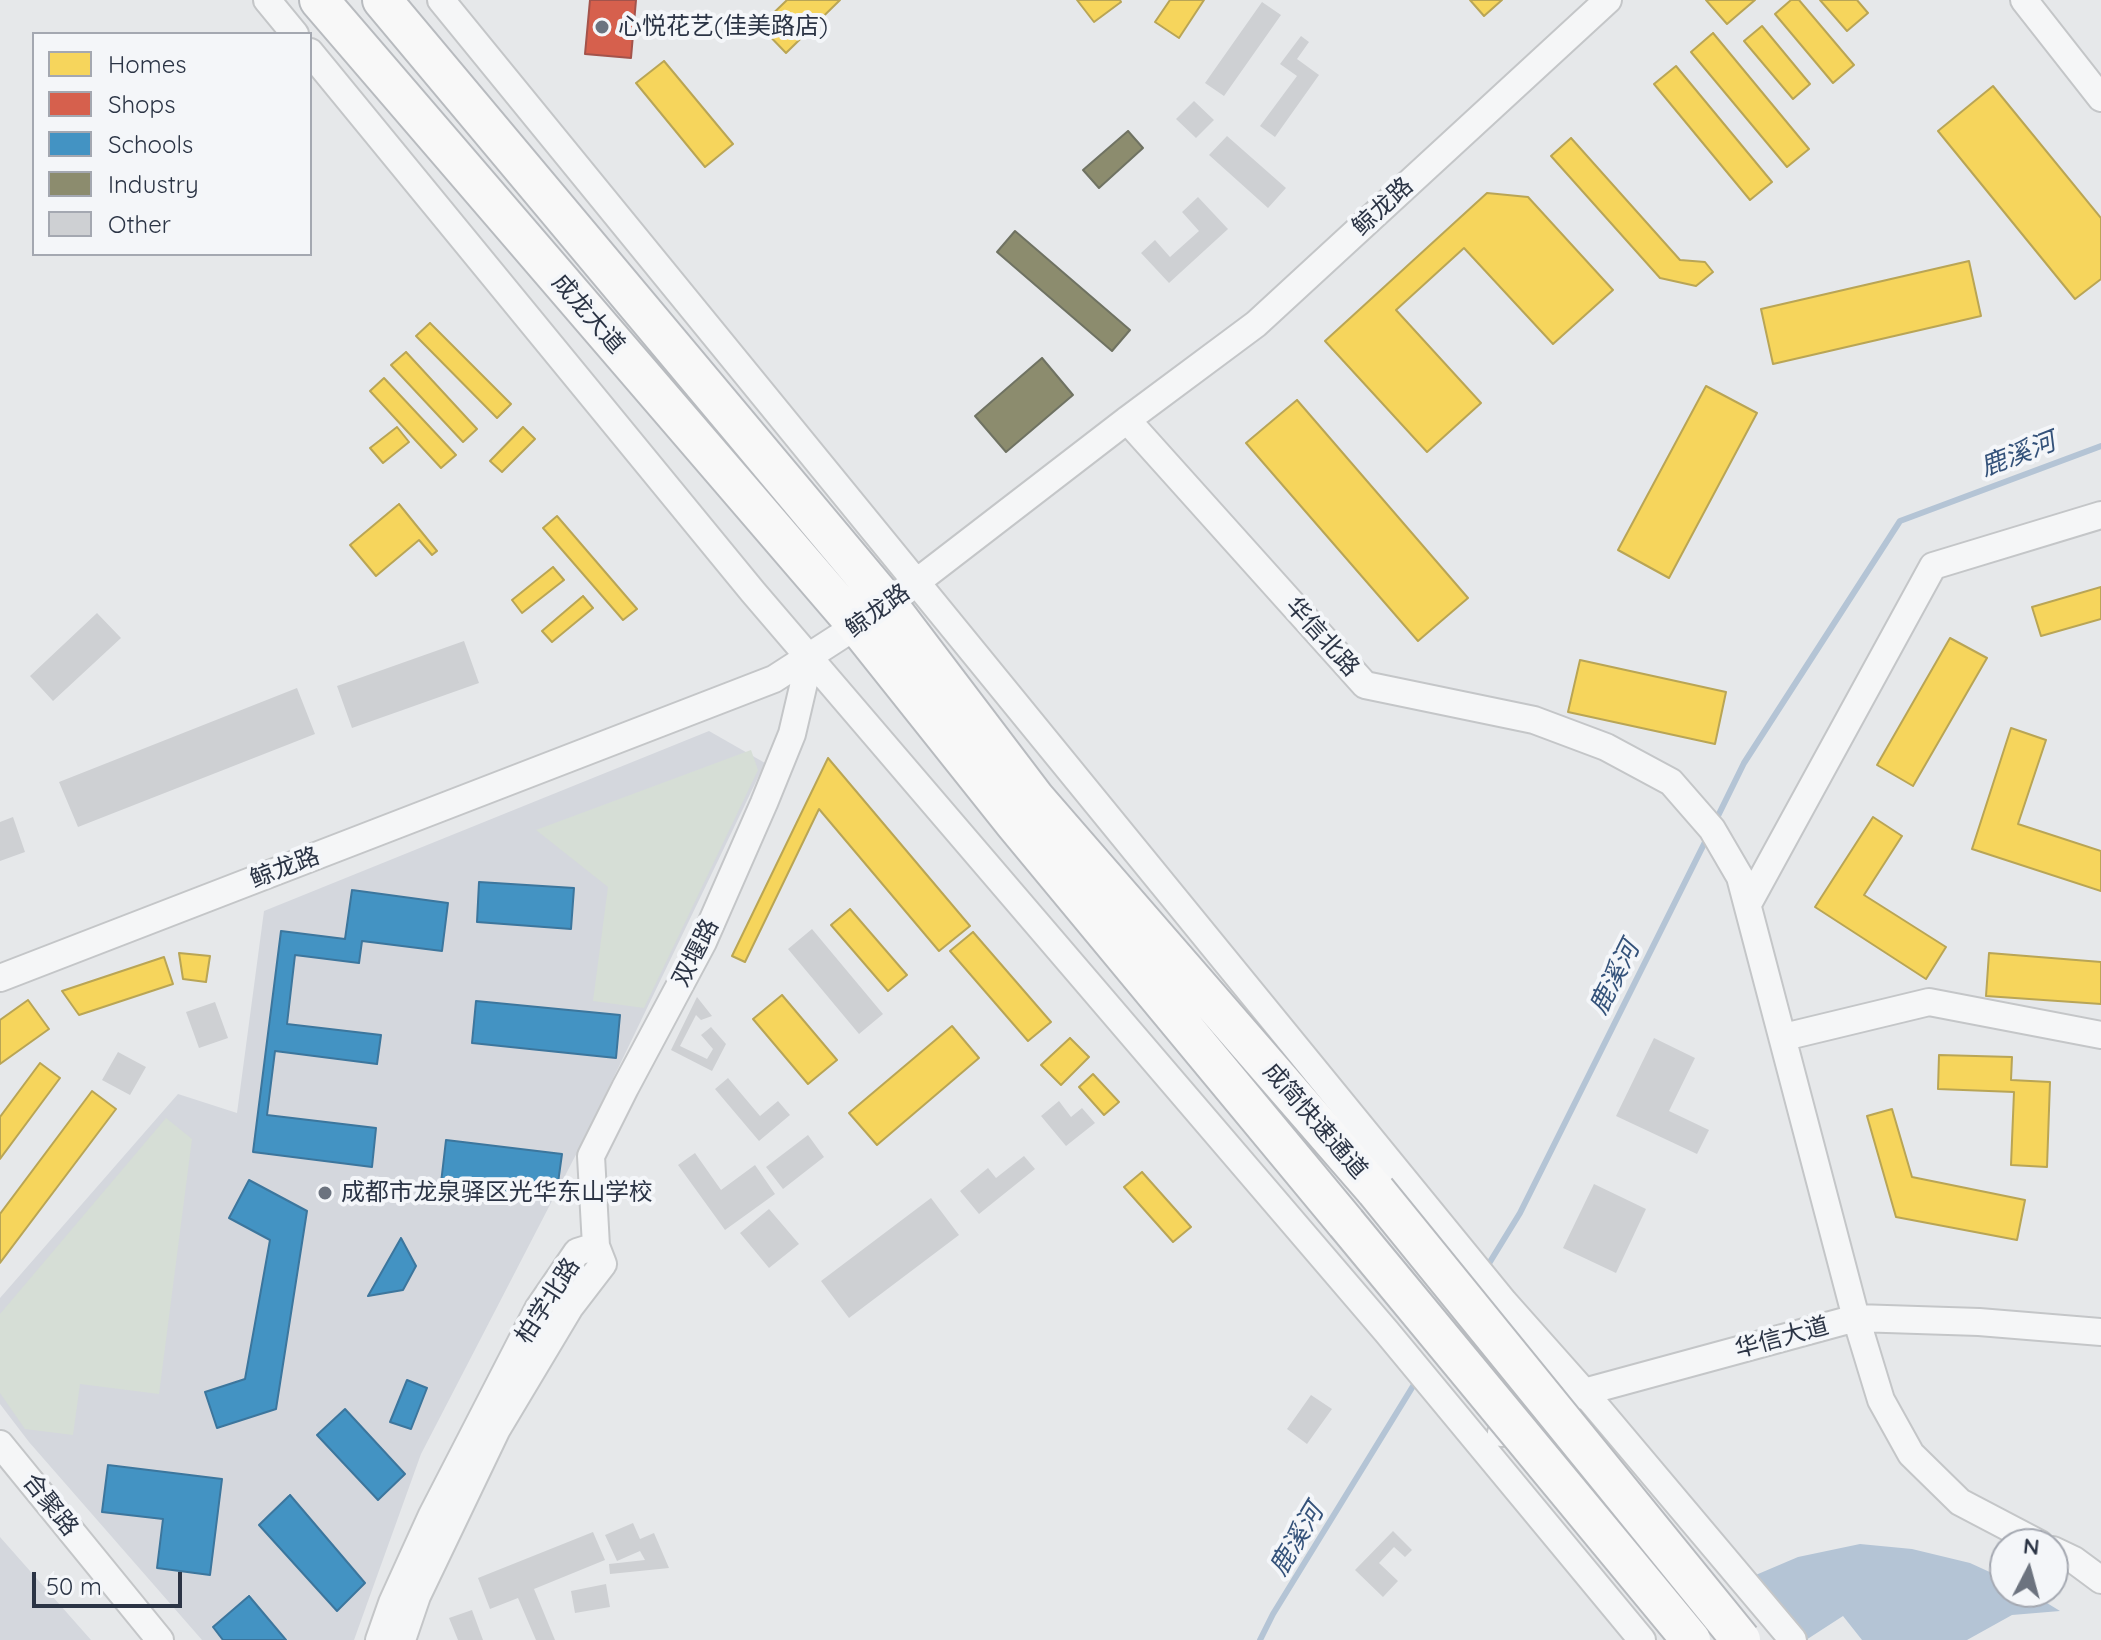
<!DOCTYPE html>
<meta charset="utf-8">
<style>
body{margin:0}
#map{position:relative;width:2101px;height:1640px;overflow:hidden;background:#e6e8ea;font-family:Quicksand,sans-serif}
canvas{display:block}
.legend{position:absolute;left:32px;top:32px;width:280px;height:224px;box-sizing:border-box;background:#f4f6f9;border:2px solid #a4a8b1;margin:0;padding:10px 14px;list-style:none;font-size:24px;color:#2b3445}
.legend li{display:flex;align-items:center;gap:16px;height:40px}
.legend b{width:40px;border:2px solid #a4a8b1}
.north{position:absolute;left:1989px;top:1528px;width:80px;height:80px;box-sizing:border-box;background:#f4f6f9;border:2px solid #a4a8b1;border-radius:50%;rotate:6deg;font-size:22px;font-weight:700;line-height:32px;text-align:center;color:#2b3445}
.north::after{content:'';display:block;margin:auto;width:28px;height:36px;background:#6c737f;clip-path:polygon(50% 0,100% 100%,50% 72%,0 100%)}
.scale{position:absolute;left:32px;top:1572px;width:150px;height:36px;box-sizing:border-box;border:4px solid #2b3445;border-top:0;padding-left:10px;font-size:24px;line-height:28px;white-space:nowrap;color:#2b3445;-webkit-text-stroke:6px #f4f6f9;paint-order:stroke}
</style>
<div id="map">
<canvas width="2101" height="1640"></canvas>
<ul class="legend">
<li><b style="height:22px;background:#f6d55c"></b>Homes</li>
<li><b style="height:22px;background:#d6604d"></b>Shops</li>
<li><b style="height:22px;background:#4393c3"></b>Schools</li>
<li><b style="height:22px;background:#8c8c6e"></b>Industry</li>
<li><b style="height:22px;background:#ced0d3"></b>Other</li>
</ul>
<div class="north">N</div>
<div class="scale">50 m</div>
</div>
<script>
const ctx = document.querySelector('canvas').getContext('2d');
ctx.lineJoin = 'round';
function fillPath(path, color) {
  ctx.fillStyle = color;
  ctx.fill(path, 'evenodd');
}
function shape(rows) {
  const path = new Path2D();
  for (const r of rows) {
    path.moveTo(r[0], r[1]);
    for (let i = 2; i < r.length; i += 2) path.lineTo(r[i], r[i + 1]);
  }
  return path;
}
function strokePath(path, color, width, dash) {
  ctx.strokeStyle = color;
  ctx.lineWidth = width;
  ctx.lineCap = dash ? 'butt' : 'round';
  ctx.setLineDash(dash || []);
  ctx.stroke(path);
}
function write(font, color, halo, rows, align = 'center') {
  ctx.font = font + ' Quicksand,"Noto Sans SC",sans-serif';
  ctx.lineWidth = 8;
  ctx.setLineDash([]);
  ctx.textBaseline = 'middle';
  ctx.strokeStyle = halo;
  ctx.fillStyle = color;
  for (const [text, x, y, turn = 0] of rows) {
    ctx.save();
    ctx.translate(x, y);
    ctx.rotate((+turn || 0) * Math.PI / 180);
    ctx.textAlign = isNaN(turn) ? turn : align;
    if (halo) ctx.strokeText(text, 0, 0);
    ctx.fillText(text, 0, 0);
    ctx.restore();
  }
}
fillPath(shape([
 [709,731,765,763,583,1141,421,1454,354,1640,202,1640,29,1442,0,1404,0,1298,178,1094,237,1113,264,911],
 [0,1537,91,1640,0,1640]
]), '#d4d7dd');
fillPath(shape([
 [751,750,758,770,644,1008,593,1001,608,887,536,830],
 [166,1118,192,1139,159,1394,80,1384,73,1435,25,1429,0,1393,0,1314]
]), '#d6ded6');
fillPath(shape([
 [1860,1544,1912,1549,1970,1563,2005,1579,2005,1592,2029,1592,2060,1611,2012,1615,1967,1640,1862,1640,1843,1616,1806,1640,1751,1577,1798,1557]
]), '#b4c4d5');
const homes = shape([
 [787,0,840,0,786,53,760,26,787,0],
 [1077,0,1120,0,1121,2,1094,22,1077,0],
 [1170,0,1204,0,1179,38,1155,22,1170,0],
 [1470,0,1502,0,1484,16,1470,0],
 [1706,0,1755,0,1727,24,1706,0],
 [1791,0,1799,0,1854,65,1833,83,1775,14,1791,0],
 [1820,0,1857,0,1868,13,1847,31,1820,0],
 [1762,26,1810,84,1793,99,1744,41,1762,26],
 [1713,33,1809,149,1787,167,1691,52,1713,33],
 [664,61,733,144,705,167,636,83,664,61],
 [1676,66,1772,182,1750,200,1654,84,1676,66],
 [1993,86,2101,218,2101,279,2075,299,1938,131,1993,86],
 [1571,138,1680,260,1705,262,1713,272,1696,286,1660,278,1551,156,1571,138],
 [1487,193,1528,197,1613,290,1553,344,1464,248,1396,310,1481,403,1427,452,1325,341,1487,193],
 [1969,261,1981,316,1773,364,1761,309,1969,261],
 [430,323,511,404,497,418,416,336,430,323],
 [406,352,477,429,463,442,391,365,406,352],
 [384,378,456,455,441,468,370,391,384,378],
 [1706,386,1757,413,1669,578,1618,550,1706,386],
 [1297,400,1468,598,1418,641,1246,443,1297,400],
 [397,427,409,442,383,463,370,448,397,427],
 [523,427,535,439,502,472,490,461,523,427],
 [399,504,437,551,432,555,419,540,376,576,350,545,399,504],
 [557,516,637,609,623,620,543,528,557,516],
 [553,567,564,580,522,613,512,600,553,567],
 [2101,587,2101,619,2041,636,2032,607,2101,587],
 [583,596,593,608,552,642,542,631,583,596],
 [1950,638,1987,658,1913,786,1877,765,1950,638],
 [1580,660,1726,692,1715,744,1568,712,1580,660],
 [2011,728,2046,740,2018,824,2101,851,2101,891,1972,849,2011,728],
 [828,758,970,926,939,951,819,809,745,962,732,956,828,758],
 [1873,817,1902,836,1864,895,1946,947,1926,979,1815,907,1873,817],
 [850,909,907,975,888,991,831,925,850,909],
 [973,932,1051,1022,1028,1041,950,951,973,932],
 [179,953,210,956,206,982,183,979,179,953],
 [1989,953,2101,962,2101,1004,1986,996,1989,953],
 [164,957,173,984,79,1015,62,991,164,957],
 [782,995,837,1060,808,1084,753,1019,782,995],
 [28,1000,49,1029,0,1064,0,1020,28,1000],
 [952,1026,979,1058,877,1145,849,1113,952,1026],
 [1070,1038,1089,1057,1061,1085,1041,1065,1070,1038],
 [1939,1055,2012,1057,2011,1080,2050,1082,2047,1167,2011,1165,2014,1092,1938,1089,1939,1055],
 [40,1063,60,1078,0,1159,0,1117,40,1063],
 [1093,1074,1119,1102,1104,1115,1079,1087,1093,1074],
 [92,1091,116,1109,0,1263,0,1214,92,1091],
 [1892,1109,1912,1177,2025,1200,2017,1240,1896,1217,1867,1116,1892,1109],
 [1142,1172,1191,1227,1173,1242,1124,1187,1142,1172]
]);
fillPath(homes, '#f6d55c');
strokePath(homes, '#b9a555', 2);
const shops = shape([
 [590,0,636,0,631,58,585,54,590,0]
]);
fillPath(shops, '#d6604d');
strokePath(shops, '#a3534b', 2);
const schools = shape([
 [479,882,574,888,571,929,477,922,479,882],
 [352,890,448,903,442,951,362,941,359,963,295,955,287,1024,381,1035,377,1064,275,1051,267,1115,376,1128,372,1167,253,1152,281,931,345,939,352,890],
 [476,1001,620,1015,616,1058,472,1043,476,1001],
 [446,1140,562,1154,556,1197,441,1183,446,1140],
 [249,1180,307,1211,276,1409,217,1428,205,1392,245,1379,270,1240,229,1218,249,1180],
 [401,1238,416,1266,403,1290,368,1296,401,1238],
 [407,1380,427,1388,411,1429,390,1422,407,1380],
 [345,1409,405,1474,378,1500,317,1435,345,1409],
 [108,1465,222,1479,210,1575,157,1568,163,1519,102,1512,108,1465],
 [290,1495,365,1583,337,1611,259,1525,290,1495],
 [249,1596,286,1640,223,1640,213,1627,249,1596]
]);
fillPath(schools, '#4393c3');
strokePath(schools, '#3c769d', 2);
const industry = shape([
 [1128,131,1143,148,1099,188,1083,170,1128,131],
 [1015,231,1130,330,1112,351,997,252,1015,231],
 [1042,358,1073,395,1006,452,975,416,1042,358]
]);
fillPath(industry, '#8c8c6e');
strokePath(industry, '#6f7262', 2);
strokePath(shape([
 [1715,822,1744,763,1900,521,2101,446],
 [1485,1270,1520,1213,1708,836],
 [1260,1640,1273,1614,1418,1378]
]), '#b4c4d5', 6);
fillPath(shape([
 [1262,2,1281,15,1224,96,1205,83],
 [1301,36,1309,42,1297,59,1319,75,1275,137,1260,126,1297,76,1280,64],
 [1194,101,1214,120,1196,138,1176,119],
 [1227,136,1286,188,1268,208,1209,155],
 [1198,197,1228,229,1169,283,1141,253,1155,240,1170,257,1199,231,1182,212],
 [97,613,121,638,53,701,30,676],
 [464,641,479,683,352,728,337,686],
 [297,688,315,734,78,827,59,782],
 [13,817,25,852,0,861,0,822],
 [812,929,883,1014,859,1034,788,949],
 [697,997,712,1016,701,1020,696,1015,680,1046,707,1059,713,1049,701,1035,711,1027,726,1044,712,1071,671,1050],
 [215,1002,228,1038,199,1048,186,1012],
 [1654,1038,1695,1058,1669,1111,1709,1130,1697,1154,1616,1116],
 [118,1052,146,1067,130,1095,102,1080],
 [728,1078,760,1116,778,1101,790,1115,759,1141,715,1089],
 [1059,1101,1071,1117,1082,1108,1095,1123,1066,1146,1041,1116],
 [808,1135,824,1157,783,1189,766,1167],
 [695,1153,721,1190,755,1165,775,1194,725,1230,678,1165],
 [1024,1156,1035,1169,979,1214,960,1191,988,1168,996,1178],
 [1594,1184,1646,1209,1616,1273,1563,1248],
 [931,1198,959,1235,849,1318,821,1281],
 [769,1209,799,1244,769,1268,740,1233],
 [1311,1395,1332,1409,1307,1444,1287,1429],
 [633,1523,640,1539,654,1533,669,1568,610,1574,609,1564,645,1560,640,1551,617,1561,605,1535],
 [1393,1531,1412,1550,1405,1557,1394,1547,1379,1563,1398,1581,1383,1597,1355,1570],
 [593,1532,605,1560,534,1589,555,1640,536,1640,518,1598,490,1609,478,1578],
 [606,1584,610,1607,575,1613,571,1591],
 [472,1610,483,1640,458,1640,449,1618]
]), '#ced0d3');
const minor = shape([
 [267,0,295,34],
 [441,0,1504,1302,1584,1392,1793,1640],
 [2024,0,2101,98],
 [310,52,753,592,1386,1331,1642,1640],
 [1127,420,1365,685,1534,720,1606,747,1671,782,1712,829,1740,877,1856,1318,1881,1400,1911,1454,1960,1502,2040,1544],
 [905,591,1127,420,1256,324,1608,0],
 [1748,904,1933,566,2101,515],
 [0,978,774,679,870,617],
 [1784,1037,1929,1002,2101,1035],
 [596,1246,591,1156,625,1088,703,942,764,803,792,734,810,657],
 [1501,1433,1584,1392,1856,1318,1979,1322,2101,1332],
 [0,1444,160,1640],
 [2053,1550,2074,1560,2101,1580],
 [379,1640,392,1603,432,1515,538,1309,577,1252,596,1246,603,1264,570,1307,497,1429,417,1596,402,1640]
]);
const highway = shape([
 [319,0,858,627,1015,824,1346,1223],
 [382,0,887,603,1035,798,1376,1191]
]);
strokePath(minor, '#c4c6c8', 30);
strokePath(highway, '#b8bbbf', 42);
strokePath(minor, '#f5f6f7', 26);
strokePath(highway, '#f8f8f8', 38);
const highwayBridge = shape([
 [1376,1191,1741,1640],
 [1346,1223,1691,1640]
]);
strokePath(highwayBridge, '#b8bbbf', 42, []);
strokePath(highwayBridge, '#f8f8f8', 38);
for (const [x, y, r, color] of [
 [602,27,8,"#6c737f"],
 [325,1193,8,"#6c737f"]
]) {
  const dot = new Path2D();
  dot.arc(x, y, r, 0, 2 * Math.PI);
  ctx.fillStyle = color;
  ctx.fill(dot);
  strokePath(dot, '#f4f6f9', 3);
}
write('24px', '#2b3445', '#f4f6f9', [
 ["心悦花艺(佳美路店)",618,27],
 ["成都市龙泉驿区光华东山学校",341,1193]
], 'left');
write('24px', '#2b3445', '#f4f6f9', [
 ["鲸龙路",1383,207,-43],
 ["成龙大道",588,314,49],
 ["鲸龙路",878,611,-36],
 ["华信北路",1322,637,48],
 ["鲸龙路",285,868,-21],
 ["双堰路",696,953,-63],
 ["成简快速通道",1315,1121,49],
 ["柏学北路",548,1301,-57],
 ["华信大道",1782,1338,-15],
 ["合聚路",50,1505,51]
]);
write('italic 26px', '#34527a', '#f4f6f9', [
 ["鹿溪河",2018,455,-21],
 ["鹿溪河",1615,978,-63],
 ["鹿溪河",1297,1540,-59]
]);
</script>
